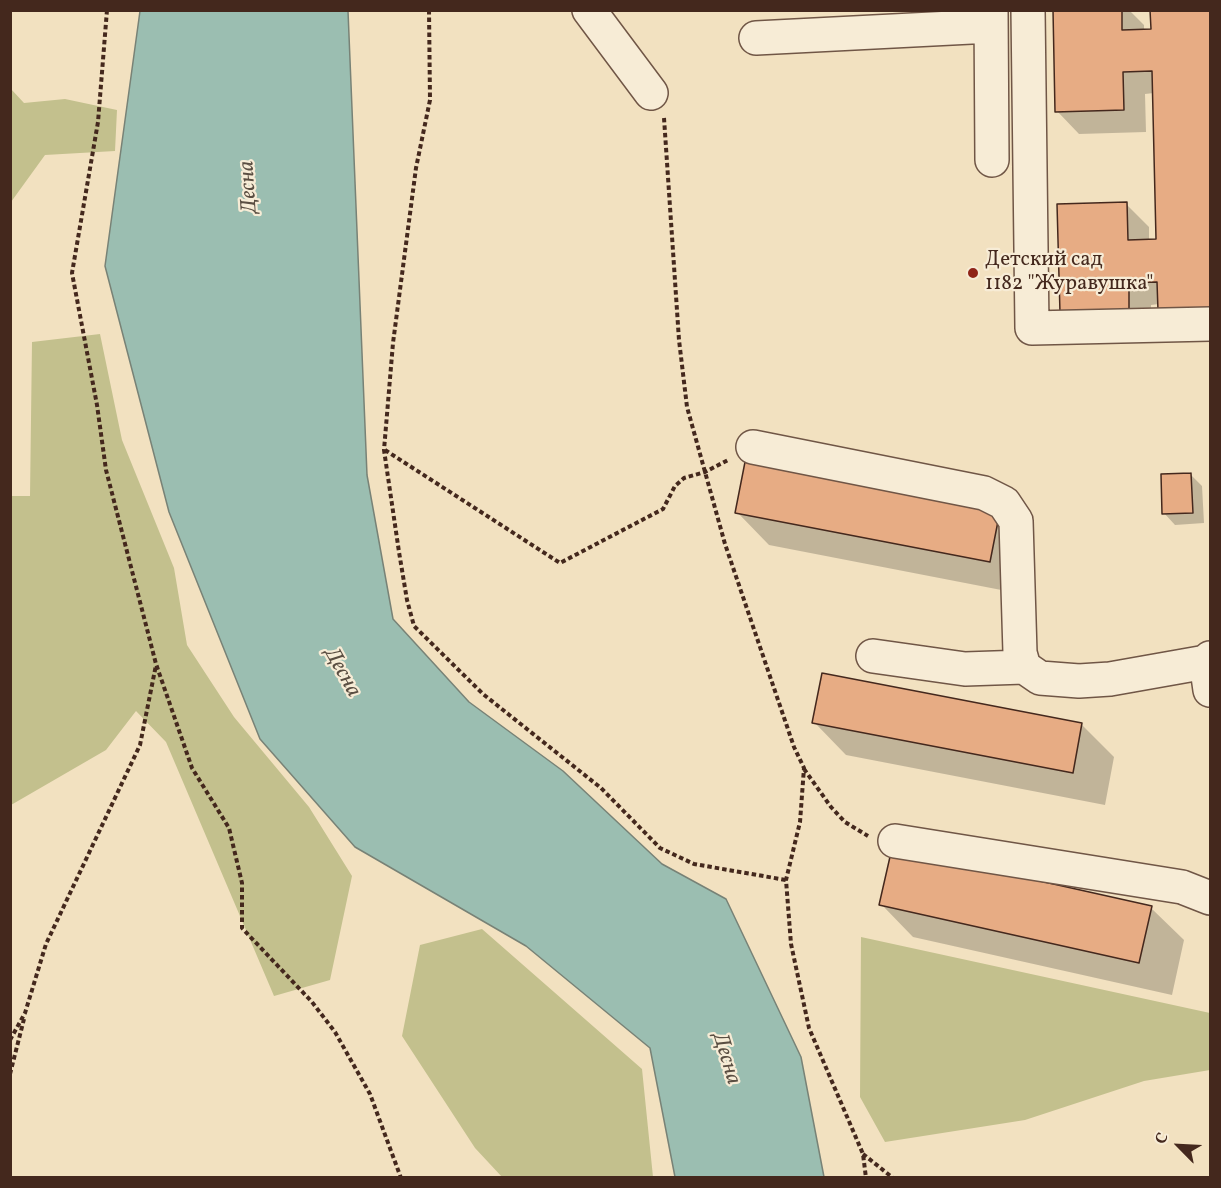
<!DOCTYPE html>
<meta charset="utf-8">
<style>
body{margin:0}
#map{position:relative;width:1221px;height:1188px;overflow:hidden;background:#f2e1c0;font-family:Vollkorn,serif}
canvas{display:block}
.frame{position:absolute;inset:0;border:12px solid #44281d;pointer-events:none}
.north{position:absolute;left:1149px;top:1116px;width:60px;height:60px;-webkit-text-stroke:4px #f7ecd6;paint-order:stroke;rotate:294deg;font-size:16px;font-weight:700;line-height:24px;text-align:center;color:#44281d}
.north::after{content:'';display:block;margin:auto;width:21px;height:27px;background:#44281d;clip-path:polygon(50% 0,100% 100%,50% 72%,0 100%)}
</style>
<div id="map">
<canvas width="1221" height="1188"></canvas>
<div class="frame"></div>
<div class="north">С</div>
</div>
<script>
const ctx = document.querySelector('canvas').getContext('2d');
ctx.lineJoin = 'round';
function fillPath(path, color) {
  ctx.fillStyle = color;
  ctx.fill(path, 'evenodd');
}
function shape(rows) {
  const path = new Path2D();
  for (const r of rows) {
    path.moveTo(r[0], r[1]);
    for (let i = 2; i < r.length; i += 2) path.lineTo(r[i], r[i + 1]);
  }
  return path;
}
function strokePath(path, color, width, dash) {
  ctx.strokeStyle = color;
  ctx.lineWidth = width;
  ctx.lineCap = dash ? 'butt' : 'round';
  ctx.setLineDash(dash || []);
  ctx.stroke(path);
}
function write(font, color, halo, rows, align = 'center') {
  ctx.font = font + ' Vollkorn,serif';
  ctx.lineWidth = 4.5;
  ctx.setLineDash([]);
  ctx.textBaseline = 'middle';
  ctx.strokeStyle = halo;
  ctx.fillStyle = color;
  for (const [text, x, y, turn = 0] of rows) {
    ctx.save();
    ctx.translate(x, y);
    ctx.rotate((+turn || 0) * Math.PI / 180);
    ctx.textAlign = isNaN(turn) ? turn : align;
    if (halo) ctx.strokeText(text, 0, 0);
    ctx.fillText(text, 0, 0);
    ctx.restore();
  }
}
fillPath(shape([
 [11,89,24,103,65,99,117,110,115,151,45,155,11,202],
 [100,334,122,440,174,568,187,645,234,717,309,807,352,876,330,980,274,996,166,742,136,711,106,750,11,805,10,496,30,496,32,342],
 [482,929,642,1069,653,1177,502,1177,475,1148,402,1036,420,945],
 [861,937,1210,1013,1210,1070,1144,1081,1025,1120,885,1142,860,1097]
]), '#c3c08d');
const water = shape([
 [140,11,348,11,367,475,393,619,469,702,563,771,662,864,726,899,801,1057,824,1177,675,1177,650,1048,526,946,355,847,260,739,169,512,105,266,140,11]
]);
fillPath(water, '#9bbeb1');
strokePath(water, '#788276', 1.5);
fillPath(shape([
 [1055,10,1129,10,1144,25,1144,31,1152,31,1152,10,1210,10,1210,332,1159,304,1151,305,1151,333,1084,335,1126,204,1149,227,1149,241,1157,241,1154,93,1145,94,1146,132,1079,134,1057,111],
 [1191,475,1202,486,1204,523,1175,525,1164,513],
 [737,512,999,513,1022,594,769,545],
 [814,722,1082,725,1114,757,1105,805,846,755],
 [881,904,1151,908,1184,940,1172,995,913,937]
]), '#0003');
const building = shape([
 [1053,10,1122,10,1122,30,1151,29,1150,10,1210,10,1210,309,1158,311,1157,282,1129,283,1129,311,1060,313,1057,204,1127,202,1128,240,1156,239,1152,71,1123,72,1124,110,1055,112,1053,10],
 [745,462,1000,511,990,562,735,513,745,462],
 [1191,473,1193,513,1162,514,1161,474,1191,473],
 [822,673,1082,723,1073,773,812,723,822,673],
 [892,848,1152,906,1139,963,879,905,892,848]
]);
fillPath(building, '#e7ac84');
strokePath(building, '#44281d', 1.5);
const minor = shape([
 [589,10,651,93],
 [991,10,992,160],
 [1028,10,1032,328,1210,324],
 [756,38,991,26],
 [753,447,984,493,1004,503,1016,521,1020,653,1024,667,1040,678,1079,681,1110,679,1206,662,1210,658],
 [873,656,965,669,1024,667],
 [1206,662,1210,690],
 [895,841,1182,887,1210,898]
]);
strokePath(minor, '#705646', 36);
strokePath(shape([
 [107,10,98,122,72,273,97,405,106,470,156,664,192,768,229,828,242,883,242,928,312,1002,335,1032,370,1094,401,1178],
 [429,10,430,100,416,168,393,343,384,450,399,552,407,600,414,626,483,694,601,788,660,848,694,864,786,880],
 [664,118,679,340,687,407,725,544,794,747,804,768,800,822,786,880,791,944,809,1028,863,1154,866,1178],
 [385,450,560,563,663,509,675,486,684,478,705,472,728,460],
 [804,769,831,807,845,822,868,836],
 [10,1040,25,1013,46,944,140,745,156,665],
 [10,1074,24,1019],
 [863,1154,893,1178]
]), '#44281d', 4, [4.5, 3]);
strokePath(minor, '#f7ecd6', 33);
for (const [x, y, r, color] of [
 [973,273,6,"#8f2418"]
]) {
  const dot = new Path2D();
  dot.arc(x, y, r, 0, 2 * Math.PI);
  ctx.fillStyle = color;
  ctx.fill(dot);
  strokePath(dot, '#f7ecd6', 2);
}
write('21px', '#44281d', '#f7ecd6', [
 ["Детский сад",985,261],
 ["1182 \"Журавушка\"",985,285]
], 'left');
write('italic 22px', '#5a4e42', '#f7ecd6', [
 ["Десна",250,187,-94],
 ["Десна",341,673,61],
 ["Десна",725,1059,73]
]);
</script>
